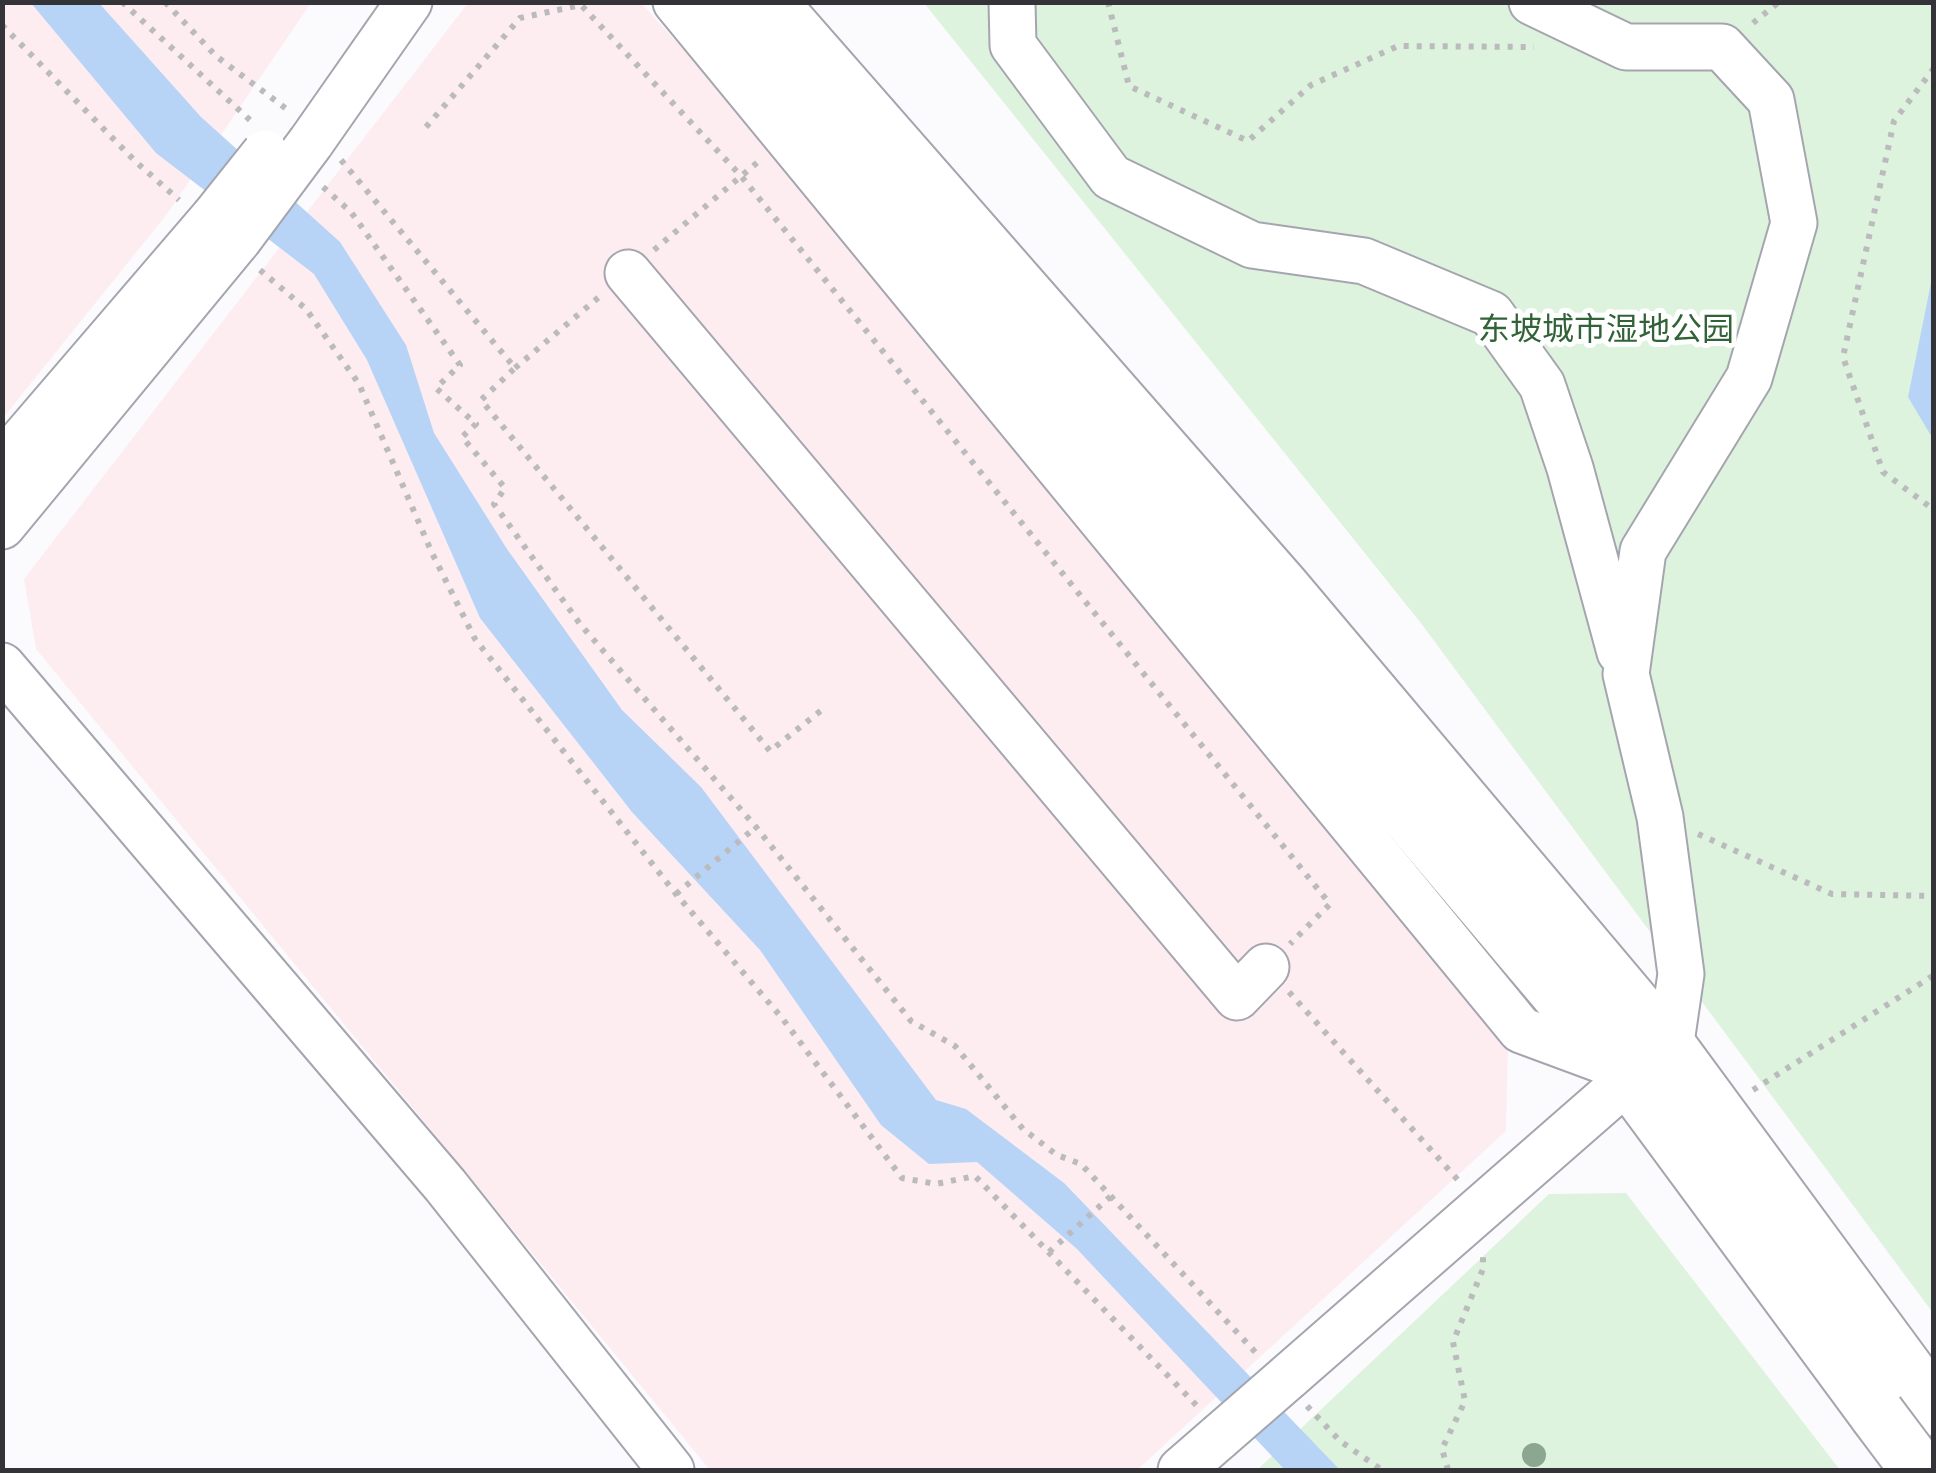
<!DOCTYPE html>
<meta charset="utf-8">
<style>
body{margin:0}
#map{position:relative;width:1936px;height:1473px;overflow:hidden;background:#fbfbfd;font-family:Karla,sans-serif}
canvas{display:block}
.frame{position:absolute;inset:0;border:5px solid #343438;pointer-events:none}
</style>
<div id="map">
<canvas width="1936" height="1473"></canvas>
<div class="frame"></div>
</div>
<script>
const ctx = document.querySelector('canvas').getContext('2d');
ctx.lineJoin = 'round';
function fillPath(path, color) {
  ctx.fillStyle = color;
  ctx.fill(path, 'evenodd');
}
function shape(rows) {
  const path = new Path2D();
  for (const r of rows) {
    path.moveTo(r[0], r[1]);
    for (let i = 2; i < r.length; i += 2) path.lineTo(r[i], r[i + 1]);
  }
  return path;
}
function strokePath(path, color, width, dash) {
  ctx.strokeStyle = color;
  ctx.lineWidth = width;
  ctx.lineCap = dash ? 'butt' : 'round';
  ctx.setLineDash(dash || []);
  ctx.stroke(path);
}
function write(font, color, halo, rows, align = 'center') {
  ctx.font = font + ' Karla,"Noto Sans SC",sans-serif';
  ctx.lineWidth = 10;
  ctx.setLineDash([]);
  ctx.textBaseline = 'middle';
  ctx.strokeStyle = halo;
  ctx.fillStyle = color;
  for (const [text, x, y, turn = 0] of rows) {
    ctx.save();
    ctx.translate(x, y);
    ctx.rotate((+turn || 0) * Math.PI / 180);
    ctx.textAlign = isNaN(turn) ? turn : align;
    if (halo) ctx.strokeText(text, 0, 0);
    ctx.fillText(text, 0, 0);
    ctx.restore();
  }
}
fillPath(shape([
 [3,3,311,3,167,214,3,418],
 [468,3,641,3,936,324,1508,1043,1506,1131,1137,1470,710,1470,36,649,24,579]
]), '#fdedf1');
fillPath(shape([
 [924,3,1933,3,1933,1313,1420,622],
 [1626,1193,1840,1470,1257,1470,1549,1194]
]), '#ddf3de');
fillPath(shape([
 [31,3,99,3,201,117,340,242,406,345,434,433,507,549,622,710,701,787,936,1100,966,1109,1064,1183,1340,1470,1285,1470,1077,1249,977,1162,929,1164,881,1125,760,950,632,812,480,618,367,360,314,274,156,153],
 [1933,273,1934,439,1933,439,1908,397]
]), '#b7d4f7');
const minor = shape([
 [676,2,1521,1030,1621,1067],
 [1012,2,1013,45,1111,177,1252,245,1364,261,1491,314,1542,385,1570,468,1620,652],
 [311,142,409,2],
 [628,273,1237,997,1266,967],
 [2,464,214,217],
 [2,526,238,240],
 [2,666,445,1185,671,1470],
 [1288,1377,1630,1078,1670,1049,1681,974,1660,817,1626,674,1643,551,1749,378,1794,223,1771,100,1722,47,1626,47,1532,2],
 [1181,1470,1219,1437]
]);
const major = shape([
 [723,2,1621,1067,1877,1414],
 [769,2,1282,588,1670,1049,1934,1408]
]);
strokePath(minor, '#a5a5af', 49);
strokePath(major, '#a5a5af', 59);
strokePath(shape([
 [122,2,251,121],
 [165,2,216,56,288,110],
 [1108,2,1129,86,1248,141,1311,85,1398,46,1534,47],
 [1753,23,1779,2],
 [2,25,135,161,179,200],
 [1934,68,1894,121,1843,357,1883,472,1934,510],
 [426,127,520,18,581,5,741,176,1330,904,1290,944],
 [341,160,515,368,481,400,770,751,823,709],
 [323,187,351,212,460,365,436,388,476,424,462,437,505,488,494,504,580,624,756,827,911,1021,955,1046,1023,1129,1057,1155,1081,1164,1257,1354],
 [654,250,759,161],
 [260,270,306,309,359,384,432,553,475,639,676,894,782,1018,902,1178,936,1184,975,1176,1200,1409],
 [515,368,599,297],
 [1698,834,1832,894,1934,896],
 [676,894,756,827],
 [1289,992,1458,1180],
 [1753,1090,1934,975],
 [1049,1252,1111,1196],
 [1307,1406,1340,1441,1382,1470],
 [1448,1470,1442,1449,1465,1401,1453,1342,1483,1269,1483,1255]
]), '#bbbbbe', 6, [5, 8]);
strokePath(minor, '#fff', 45);
strokePath(major, '#fff', 55);
const minorBridge = shape([
 [214,217,265,153],
 [238,240,311,142],
 [1219,1437,1288,1377]
]);
const majorBridge = shape([
 [1877,1414,1919,1470]
]);
strokePath(minorBridge, '#a5a5af', 49, []);
strokePath(majorBridge, '#a5a5af', 59, []);
strokePath(minorBridge, '#fff', 45);
strokePath(majorBridge, '#fff', 55);
ctx.fillStyle = '#8ca791';
for (const [x, y] of [
 [1534,1455]
]) {
  ctx.beginPath();
  ctx.arc(x, y, 12, 0, 2 * Math.PI);
  ctx.fill();
}
write('32px', '#326338', '#fff', [
 ["东坡城市湿地公园",1606,331]
]);
</script>
